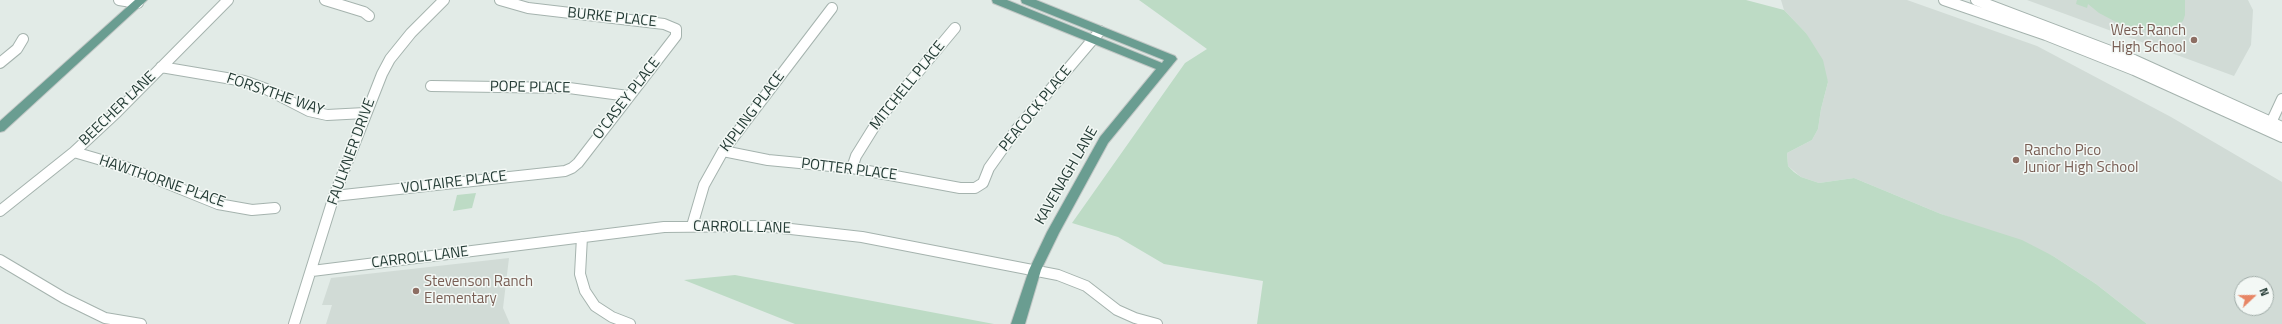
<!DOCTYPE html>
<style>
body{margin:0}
#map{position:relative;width:2282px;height:324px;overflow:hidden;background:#e2ebe7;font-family:"Titillium Web",sans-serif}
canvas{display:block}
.north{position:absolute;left:2234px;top:276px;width:40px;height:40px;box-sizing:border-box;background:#f3f8f5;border:1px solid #a0aca8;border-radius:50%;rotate:68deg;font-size:11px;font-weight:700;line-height:16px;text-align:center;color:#243b35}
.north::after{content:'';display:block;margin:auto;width:14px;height:18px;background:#e78665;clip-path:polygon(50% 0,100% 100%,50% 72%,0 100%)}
</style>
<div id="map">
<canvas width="2282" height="324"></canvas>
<div class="north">N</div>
</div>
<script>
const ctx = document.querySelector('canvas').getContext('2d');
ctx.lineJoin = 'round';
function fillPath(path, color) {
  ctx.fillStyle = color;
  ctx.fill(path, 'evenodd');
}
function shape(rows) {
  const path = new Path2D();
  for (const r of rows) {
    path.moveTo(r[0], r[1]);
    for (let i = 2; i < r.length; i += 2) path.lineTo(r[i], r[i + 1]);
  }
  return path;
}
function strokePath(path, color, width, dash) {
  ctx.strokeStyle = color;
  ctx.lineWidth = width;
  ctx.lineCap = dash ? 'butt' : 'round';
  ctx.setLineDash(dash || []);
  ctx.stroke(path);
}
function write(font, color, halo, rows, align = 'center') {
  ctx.font = font + ' "Titillium Web",sans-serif';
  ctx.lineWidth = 3;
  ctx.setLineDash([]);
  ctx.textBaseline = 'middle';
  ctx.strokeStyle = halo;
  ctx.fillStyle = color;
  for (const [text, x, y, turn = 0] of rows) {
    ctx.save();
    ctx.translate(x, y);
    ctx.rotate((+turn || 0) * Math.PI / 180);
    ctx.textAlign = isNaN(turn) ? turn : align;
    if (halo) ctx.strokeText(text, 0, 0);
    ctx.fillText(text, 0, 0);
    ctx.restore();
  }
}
fillPath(shape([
 [1781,0,1907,0,2037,46,2171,117,2282,182,2282,324,2147,324,2096,284,2053,256,1941,214,1854,178,1819,183,1801,177,1788,166,1787,153,1812,140,1818,129,1821,109,1828,82,1806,33,1784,10],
 [2242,284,2266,284,2266,308,2242,308],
 [2027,0,2248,0,2253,10,2251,45,2234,76],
 [509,258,503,308,510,324,326,324,332,305,322,305,331,278]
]), '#d1dbd6');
fillPath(shape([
 [1139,0,1746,0,1784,10,1806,33,1823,60,1828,82,1821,109,1818,129,1812,140,1787,153,1788,166,1794,172,1801,177,1819,183,1854,178,1941,214,2022,240,2053,256,2096,284,2147,324,1257,324,1263,281,1164,264,1118,237,1072,223,1185,63,1207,49],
 [2077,0,2185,0,2185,15,2183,21,2174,28,2160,31,2145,30,2118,23,2099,13,2088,4,2087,8,2076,4],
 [476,193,472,208,453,211,457,195],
 [735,275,994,324,795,324,684,280]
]), '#bddbc5');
const minor = shape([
 [119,0,138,3],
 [325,0,364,12,369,16],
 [1944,0,2046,35,2134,70,2282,137],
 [1976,0,2134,60,2282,127],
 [0,63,17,49,23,39],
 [161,67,244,81,266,89,309,111,327,115,365,113],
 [431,86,569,88,628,96],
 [2269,127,2282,99],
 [723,151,768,160,852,168,960,188,975,188,983,183,989,168,1016,130,1100,31],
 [74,152,129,168,218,204,252,210,275,208],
 [852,168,856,156,879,119,955,28],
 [334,196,565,171,572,168,578,163,676,36,676,29,664,24,528,8,500,0],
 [0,211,74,152,117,112,228,0],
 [692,226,704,185,723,151,832,8],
 [582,237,580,274,585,291,595,306,612,317,630,324],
 [0,260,64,298,105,318,141,324],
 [312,271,664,227,764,226,862,237,1058,275,1086,286,1117,310,1135,318,1157,324],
 [294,324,334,196,382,74,390,59,411,33,444,0]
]);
const major = shape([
 [135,0,147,0,4,131,0,132,0,121,135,0],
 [992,0,1007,0,1162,63,1164,60,1022,3,1021,0,1036,0,1175,56,1177,59,1108,143,1059,233,1041,270,1025,324,1011,324,1029,270,1047,232,1100,137,1156,69,993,3,992,0]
]);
strokePath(minor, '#a5b3ae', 12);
strokePath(major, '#c2c8c6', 2);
strokePath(minor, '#fff', 10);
fillPath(major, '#6a9d91');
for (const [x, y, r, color] of [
 [2194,40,4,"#8d6e63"],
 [2016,160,4,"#8d6e63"],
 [416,291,4,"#8d6e63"]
]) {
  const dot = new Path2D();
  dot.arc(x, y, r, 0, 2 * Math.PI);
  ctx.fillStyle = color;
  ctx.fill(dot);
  strokePath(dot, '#f3f8f5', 1.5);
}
write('15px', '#243b35', '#f3f8f5', [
 ["BURKE PLACE",612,18,6],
 ["MITCHELL PLACE",908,86,-51],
 ["POPE PLACE",530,88,1],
 ["FORSYTHE WAY",275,95,19],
 ["O'CASEY PLACE",627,99,-52],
 ["BEECHER LANE",118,109,-44],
 ["PEACOCK PLACE",1036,109,-51],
 ["KIPLING PLACE",753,112,-53],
 ["FAULKNER DRIVE",352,152,-70],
 ["POTTER PLACE",849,170,7],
 ["KAVENAGH LANE",1067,176,-60],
 ["HAWTHORNE PLACE",162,182,19],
 ["VOLTAIRE PLACE",454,183,-7],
 ["CARROLL LANE",742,228,1],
 ["CARROLL LANE",420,258,-7]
]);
write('15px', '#785e54', '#f3f8f5', [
 ["West Ranch",2186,31,"right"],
 ["High School",2186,48,"right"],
 ["Rancho Pico",2024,151],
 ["Junior High School",2024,168],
 ["Stevenson Ranch",424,282],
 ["Elementary",424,299]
], 'left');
</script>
